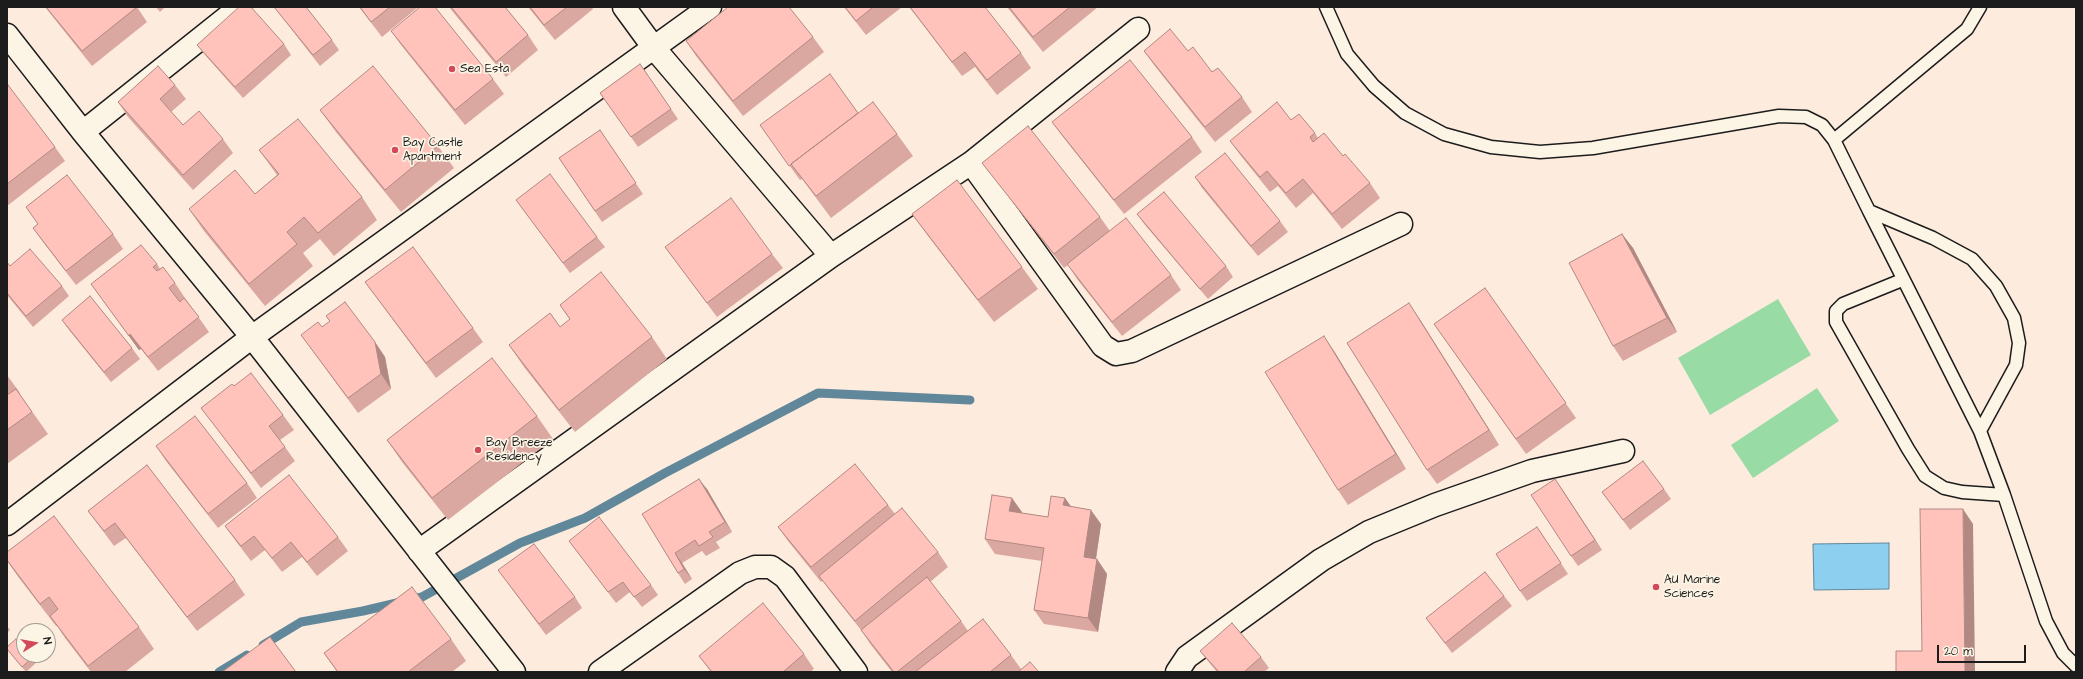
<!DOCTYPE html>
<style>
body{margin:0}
#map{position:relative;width:2083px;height:679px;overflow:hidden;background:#fdebdd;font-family:"Architects Daughter",sans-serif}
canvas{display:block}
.frame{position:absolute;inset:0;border:8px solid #1c1c1c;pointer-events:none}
.north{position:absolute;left:16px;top:623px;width:40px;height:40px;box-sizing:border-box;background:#fcf5e5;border:1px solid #a29e95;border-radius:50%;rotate:79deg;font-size:11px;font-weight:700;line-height:16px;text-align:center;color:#1c1c1c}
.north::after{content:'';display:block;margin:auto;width:14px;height:18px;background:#d1495b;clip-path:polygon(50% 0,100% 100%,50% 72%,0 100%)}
.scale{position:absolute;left:1937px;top:645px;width:89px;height:18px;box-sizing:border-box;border:2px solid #1c1c1c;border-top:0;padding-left:5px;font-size:12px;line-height:14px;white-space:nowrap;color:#1c1c1c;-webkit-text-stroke:3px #fcf5e5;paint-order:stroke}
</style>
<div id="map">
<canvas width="2083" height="679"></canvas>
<div class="frame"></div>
<div class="north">N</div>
<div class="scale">20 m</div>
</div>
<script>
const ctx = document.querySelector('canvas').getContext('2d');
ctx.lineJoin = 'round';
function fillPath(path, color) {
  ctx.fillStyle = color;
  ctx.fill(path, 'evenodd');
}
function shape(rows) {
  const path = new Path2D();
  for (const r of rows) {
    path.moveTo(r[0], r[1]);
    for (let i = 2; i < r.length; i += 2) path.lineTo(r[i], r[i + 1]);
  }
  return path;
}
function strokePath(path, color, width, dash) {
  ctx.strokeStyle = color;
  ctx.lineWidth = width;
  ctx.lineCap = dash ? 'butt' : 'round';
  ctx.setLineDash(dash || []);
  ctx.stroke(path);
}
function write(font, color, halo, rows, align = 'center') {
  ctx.font = font + ' "Architects Daughter",sans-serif';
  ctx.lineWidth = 3.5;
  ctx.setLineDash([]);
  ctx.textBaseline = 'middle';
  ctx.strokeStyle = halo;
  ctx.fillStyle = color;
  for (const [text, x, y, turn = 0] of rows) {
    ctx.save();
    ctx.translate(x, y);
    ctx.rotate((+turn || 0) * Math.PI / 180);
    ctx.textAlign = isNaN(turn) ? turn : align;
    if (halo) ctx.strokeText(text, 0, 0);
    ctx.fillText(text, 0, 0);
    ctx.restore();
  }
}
fillPath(shape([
 [1778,299,1811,355,1710,415,1678,358],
 [1817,388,1839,421,1753,478,1731,445]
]), '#99dba5');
const water = shape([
 [1889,543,1889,589,1814,590,1813,544,1889,543]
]);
fillPath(water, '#8dcfee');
strokePath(water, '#60879a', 1);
strokePath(shape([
 [263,645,301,622,363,611,422,597,520,543,585,518,665,473,818,393,970,400],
 [219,672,247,655]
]), '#60879a', 9);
const service = shape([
 [1326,7,1347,54,1374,86,1405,113,1444,134,1491,147,1540,152,1593,148,1779,116,1806,117,1822,125,1834,140,1869,211],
 [1834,140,1967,29,1980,7],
 [1869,211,1933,238,1972,259,1996,286,2014,318,2019,343,2016,365,1980,431,1869,211],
 [1902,280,1843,304,1836,311,1836,322,1908,449,1925,476,1944,488,1962,492,2004,495],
 [1980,431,2004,495,2046,621,2063,653,2076,666]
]);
const minor = shape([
 [624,7,654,48,831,256],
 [7,35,83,132,252,337,514,672],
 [83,132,240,7],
 [971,163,1103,346,1116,354,1132,351,1401,224],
 [7,524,252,337,710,7],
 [419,551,831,256,971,163,1138,29],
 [600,672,740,573,755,567,771,567,785,577,856,672],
 [1177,672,1187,657,1321,560,1369,532,1435,505,1532,471,1623,451]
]);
strokePath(service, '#1c1c1c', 15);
strokePath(minor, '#1c1c1c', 25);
strokePath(service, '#fcf5e5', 12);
strokePath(minor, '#fcf5e5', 22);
fillPath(shape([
 [45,7,137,7,147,22,92,66],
 [156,7,165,7,160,12],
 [274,7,306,7,332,40,339,50,320,66],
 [359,7,416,7,417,8,382,37],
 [449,7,505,7,528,35,538,50,506,77],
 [528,7,592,7,593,9,555,40],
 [844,7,902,7,866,35],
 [909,7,1021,53,1031,68,997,95,975,67,962,76,920,21],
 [1007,7,1098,7,1043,52],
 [391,31,493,79,504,94,465,125,401,45],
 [813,37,824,52,743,116,696,56,686,41],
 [284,44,291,55,243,98,205,55,197,45],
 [1144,51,1188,51,1242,97,1252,112,1215,142,1154,65],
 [640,64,678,119,638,147,600,93],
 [175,85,186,99,171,112,183,125,223,139,233,153,193,190,128,117,118,102],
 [7,86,55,147,65,161,7,206],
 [320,110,438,146,454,168,401,212,336,132],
 [858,113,897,134,913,156,831,218,802,179,800,180,760,125],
 [1291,120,1315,133,1318,138,1343,156,1370,183,1380,198,1342,229,1313,193,1296,208,1278,186,1270,192,1241,156,1230,141],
 [1052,122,1192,137,1202,152,1124,214,1063,137],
 [600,130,643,194,602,222,559,158],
 [259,150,362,197,377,220,334,256,320,239,303,253,313,266,265,306,204,231,189,209,255,194,277,175],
 [982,163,1100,217,1110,231,1171,275,1181,290,1122,336,1077,279,1068,265,1064,268,993,177],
 [1195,177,1280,221,1288,232,1258,256,1202,188],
 [516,200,597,237,605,247,570,273],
 [26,207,113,234,123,249,76,285,43,242,33,228,38,224],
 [912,214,1022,267,1038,289,994,322,928,236],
 [1137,214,1226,266,1233,277,1208,299,1145,225],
 [1622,234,1633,248,1677,332,1623,361,1613,346],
 [665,247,772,254,783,268,717,317],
 [7,262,10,266,62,286,69,296,33,327,7,295],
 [157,264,160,269,175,283,185,298,209,332,158,371,141,349,139,350,91,284],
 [365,282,473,328,483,342,436,378],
 [1485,288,1576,418,1526,454,1434,324],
 [560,305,652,337,667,359,575,432,524,367,509,345,560,327,570,320],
 [326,316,375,342,385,357,391,389,358,413,301,335,322,327,330,322],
 [1419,318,1499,445,1437,484,1427,470],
 [62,320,132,348,140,359,111,382,69,330],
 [1334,351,1406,469,1348,505,1338,490],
 [7,375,20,393,19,393,48,434,7,464],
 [234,386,283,415,294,430,280,440,295,461,261,488,212,422,201,408],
 [537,416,553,439,448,520,402,462,387,440],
 [156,446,247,483,257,498,218,528,166,461],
 [147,465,235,580,245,595,197,631,126,538,114,546,88,511],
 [707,489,732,532,716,542,720,548,706,556,702,551,682,563,692,579,685,584,678,573,642,514],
 [1562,489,1602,550,1578,566,1571,556],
 [1664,489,1671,499,1630,530,1602,492],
 [888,505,895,514,938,552,948,567,930,582,961,621,968,631,1011,655,1021,669,1039,672,892,672,871,645,861,630,830,591,823,581,821,582,788,541,778,527],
 [1071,507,1101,524,1096,559,1097,559,1107,574,1098,632,1044,624,1034,610,1042,561,995,554,985,539,1022,512,1022,513,1048,517],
 [225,526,338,537,348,551,317,576,302,557,282,572,265,550,251,561,235,540],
 [1537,527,1568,574,1527,601,1520,591],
 [569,541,651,585,658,595,642,607,630,592,616,603],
 [7,561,139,627,154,649,125,672,91,672,65,638,57,626,56,626,19,578],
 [498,570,575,597,582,608,546,635],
 [1504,596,1512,606,1452,653,1426,618],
 [7,626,10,630,7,633],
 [451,639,466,661,452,672,337,672,324,653],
 [7,649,32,658,36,663,26,672],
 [1200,651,1261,657,1269,668,1264,672,1217,672,1208,661],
 [804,654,814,669,810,672,711,672,699,656]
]), '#dba8a1');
fillPath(shape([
 [1622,234,1633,248,1677,332,1667,318],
 [1409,303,1419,318,1499,445,1489,430],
 [130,334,141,349,139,350,129,336],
 [1324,336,1334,351,1406,469,1396,454],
 [375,342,385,357,391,389,381,374],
 [699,479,707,489,732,532,725,522],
 [1555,479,1562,489,1602,550,1595,540],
 [1012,498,1022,512,1020,526,1009,511],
 [1065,498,1075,512,1063,505],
 [1963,509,1973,524,1975,672,1965,672],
 [1091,510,1101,524,1094,572,1084,557],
 [675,553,682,563,692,579,684,569],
 [1097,559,1107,574,1098,632,1088,618]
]), '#b28883');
const building = shape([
 [46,7,137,7,82,51,46,7],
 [239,7,251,7,284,44,235,87,197,45,239,7],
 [274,7,306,7,332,40,313,55,274,7],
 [360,7,390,7,371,22,360,7],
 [420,7,435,7,493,79,455,110,391,31,420,7],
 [451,7,505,7,528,35,496,62,451,7],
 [530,7,567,7,544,25,530,7],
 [728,7,789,7,813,37,733,101,686,41,728,7],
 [845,7,873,7,856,21,845,7],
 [910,7,985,7,1021,53,987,80,965,52,952,62,910,7],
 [1009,7,1070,7,1033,37,1009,7],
 [1170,29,1188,51,1193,47,1212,72,1218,68,1242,97,1205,127,1144,51,1170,29],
 [1130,60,1192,137,1114,200,1052,122,1130,60],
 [640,64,671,109,631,137,600,93,640,64],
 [158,66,175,85,160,99,183,125,199,111,223,139,183,175,118,102,158,66],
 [373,66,438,146,385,190,320,110,373,66],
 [830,74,858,113,791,164,792,164,789,166,760,125,830,74],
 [8,85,55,147,7,184,7,86,8,85],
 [873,102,897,134,816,196,791,164,873,102],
 [1277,102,1291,120,1299,114,1315,133,1310,137,1313,142,1324,133,1343,156,1345,154,1370,183,1332,214,1303,179,1286,193,1267,171,1260,177,1230,141,1277,102],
 [298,119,362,197,318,233,304,217,287,232,297,244,249,284,189,209,235,170,255,194,279,174,259,150,298,119],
 [1028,126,1100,217,1054,254,982,163,1028,126],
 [600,130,636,183,595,211,559,158,600,130],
 [1225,153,1280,221,1251,246,1195,177,1225,153],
 [550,174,597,237,563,263,516,200,550,174],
 [67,175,113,234,66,271,33,228,38,224,26,207,67,175],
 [957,180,1022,267,978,300,912,214,957,180],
 [1164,192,1226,266,1200,289,1137,214,1164,192],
 [731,198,772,254,707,303,665,247,731,198],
 [1126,218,1171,275,1112,322,1067,264,1126,218],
 [1622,234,1667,318,1613,346,1569,263,1622,234],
 [141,245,157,264,153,267,157,271,163,267,175,283,169,288,180,302,184,298,199,317,148,357,130,334,129,336,91,284,141,245],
 [413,247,473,328,426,363,365,282,413,247],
 [30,249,62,286,26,316,7,293,7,262,10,266,30,249],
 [601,272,652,337,559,410,509,345,550,313,560,327,570,319,560,305,601,272],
 [1485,288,1566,403,1516,439,1434,324,1485,288],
 [90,296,132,348,104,372,62,320,90,296],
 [345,302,375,342,381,374,348,398,301,335,318,322,322,327,330,321,326,316,345,302],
 [1409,303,1489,430,1427,470,1347,343,1409,303],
 [1324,336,1396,454,1338,490,1265,372,1324,336],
 [492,358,537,416,432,498,387,440,492,358],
 [251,373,283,415,269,426,285,447,251,473,201,408,232,384,234,386,251,373],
 [16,389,32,412,7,430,7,395,16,389],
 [195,416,247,483,208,514,156,446,195,416],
 [1643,461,1664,489,1623,520,1602,492,1643,461],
 [855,464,888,505,811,567,778,527,855,464],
 [147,465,235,580,187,617,115,523,104,531,88,511,147,465],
 [289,475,338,537,307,562,291,542,272,558,254,536,241,546,225,526,289,475],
 [699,479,725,522,709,532,713,537,699,546,695,540,675,553,684,569,678,573,642,514,699,479],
 [1555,479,1595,540,1571,556,1531,495,1555,479],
 [992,495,1012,498,1009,511,1048,517,1051,496,1065,498,1063,505,1091,510,1084,557,1097,559,1088,618,1034,610,1044,548,985,539,992,495],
 [902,508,938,552,855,621,819,576,902,508],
 [1920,509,1963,509,1965,672,1896,672,1896,651,1922,651,1920,509],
 [54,516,139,627,88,666,50,616,58,609,49,597,40,604,7,560,7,552,54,516],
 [599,517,651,585,634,597,623,582,608,592,569,541,599,517],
 [1537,527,1561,563,1520,591,1496,554,1537,527],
 [534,544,575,597,539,624,498,570,534,544],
 [1485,572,1504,596,1445,643,1426,618,1485,572],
 [927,577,961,621,897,672,894,672,861,630,927,577],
 [412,587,451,639,408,672,338,672,324,653,412,587],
 [763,603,804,654,783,672,712,672,699,656,763,603],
 [983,619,1011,655,990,672,915,672,983,619],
 [1232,623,1261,657,1244,672,1219,672,1200,651,1232,623],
 [270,637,296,672,222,672,270,637],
 [16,639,24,648,24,655,30,655,32,658,22,667,7,649,7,647,16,639],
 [1030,662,1039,672,1018,672,1030,662]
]);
fillPath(building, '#ffc3bb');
strokePath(building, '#b28883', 1);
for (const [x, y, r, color] of [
 [452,69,4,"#d1495b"],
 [395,150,4,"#d1495b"],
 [478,450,4,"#d1495b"],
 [1656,587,4,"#d1495b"]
]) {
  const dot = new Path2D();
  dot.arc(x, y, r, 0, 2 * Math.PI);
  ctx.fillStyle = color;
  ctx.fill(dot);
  strokePath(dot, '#fcf5e5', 1.5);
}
write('12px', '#1c1c1c', '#fcf5e5', [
 ["Sea Esta",460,69],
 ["Bay Castle",403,143],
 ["Apartment",403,157],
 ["Bay Breeze",486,443],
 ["Residency",486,457],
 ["AU Marine",1664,580],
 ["Sciences",1664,594]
], 'left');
</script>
